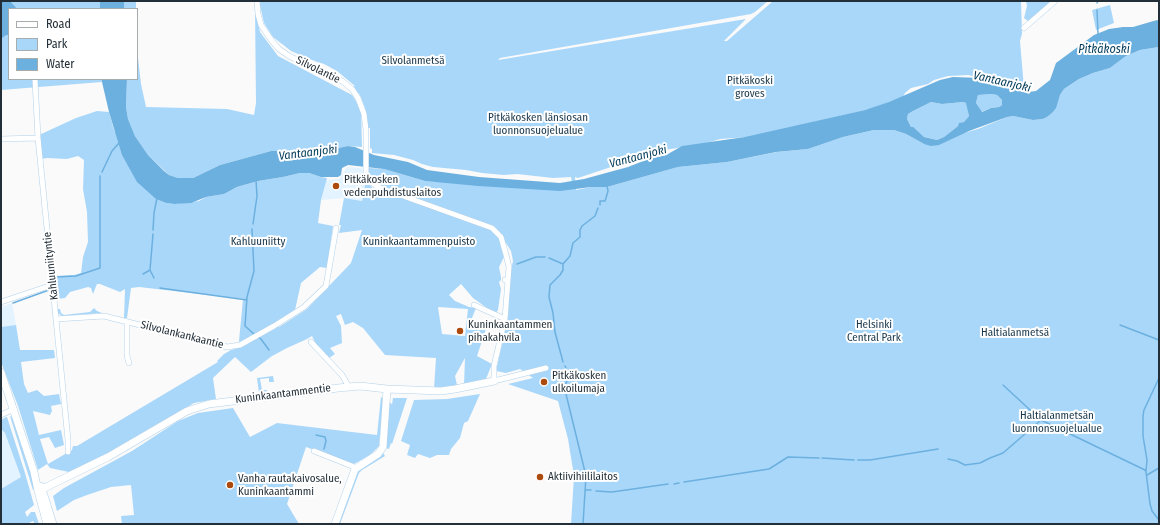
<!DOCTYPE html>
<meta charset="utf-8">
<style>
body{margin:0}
#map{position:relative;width:1160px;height:525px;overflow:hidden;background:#fafafa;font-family:"Fira Sans Condensed",sans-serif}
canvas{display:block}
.frame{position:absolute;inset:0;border:2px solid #232f38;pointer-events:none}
.legend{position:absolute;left:8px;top:8px;width:130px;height:72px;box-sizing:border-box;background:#fff;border:1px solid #a7acaf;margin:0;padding:5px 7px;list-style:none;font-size:12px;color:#232f38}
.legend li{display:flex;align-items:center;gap:8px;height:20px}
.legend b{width:20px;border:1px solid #a7acaf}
</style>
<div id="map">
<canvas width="1160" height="525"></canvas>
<div class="frame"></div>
<ul class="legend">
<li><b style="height:5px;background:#fff"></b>Road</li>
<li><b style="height:11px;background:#a9d7fa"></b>Park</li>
<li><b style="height:11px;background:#6cb0df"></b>Water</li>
</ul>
</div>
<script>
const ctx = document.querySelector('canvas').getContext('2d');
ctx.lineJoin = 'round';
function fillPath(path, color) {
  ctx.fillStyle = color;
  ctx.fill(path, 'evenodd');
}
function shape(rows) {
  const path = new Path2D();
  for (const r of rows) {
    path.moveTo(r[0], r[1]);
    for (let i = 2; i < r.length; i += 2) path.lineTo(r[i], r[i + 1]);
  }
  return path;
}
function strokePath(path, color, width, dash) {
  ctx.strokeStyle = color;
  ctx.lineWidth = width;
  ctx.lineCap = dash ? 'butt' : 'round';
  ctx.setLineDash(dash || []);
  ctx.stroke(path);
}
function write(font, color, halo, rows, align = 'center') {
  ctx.font = font + ' "Fira Sans Condensed",sans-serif';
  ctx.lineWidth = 4;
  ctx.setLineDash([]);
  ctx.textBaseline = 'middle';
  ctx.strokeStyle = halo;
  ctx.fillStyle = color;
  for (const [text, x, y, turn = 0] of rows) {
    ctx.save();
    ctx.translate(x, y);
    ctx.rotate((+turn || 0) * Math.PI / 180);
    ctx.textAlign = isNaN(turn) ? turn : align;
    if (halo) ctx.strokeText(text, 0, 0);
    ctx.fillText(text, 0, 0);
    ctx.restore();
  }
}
fillPath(shape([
 [347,167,360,168,364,169,366,180,362,201,344,198,321,200,325,180,339,179],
 [12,303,16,325,1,327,1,307],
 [1,429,5,433,21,477,1,489]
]), '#e3f3ff');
fillPath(shape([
 [1,1,100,1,100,9,9,9,9,79,102,79,102,82,1,90],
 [124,1,136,1,136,9,124,9],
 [259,1,768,1,755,12,751,14,500,58,498,60,746,19,724,41,727,41,773,1,1021,1,1022,34,1020,41,1024,88,1023,88,1023,94,969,75,948,76,934,80,928,84,911,88,905,93,903,97,874,108,749,137,720,139,704,144,664,150,642,159,633,161,622,167,611,167,578,178,575,177,576,190,591,187,607,187,678,167,727,162,777,152,808,149,843,137,874,130,894,130,906,134,924,144,978,129,1007,117,1013,116,1033,120,1043,119,1047,117,1052,113,1060,95,1064,89,1079,79,1093,73,1110,68,1126,56,1140,50,1159,47,1159,524,571,524,574,476,568,439,558,401,508,384,533,378,520,369,506,373,496,371,508,318,510,274,513,261,511,251,506,243,500,244,504,257,499,267,501,277,501,280,499,282,501,289,498,310,496,313,494,313,473,298,461,284,449,295,455,301,469,307,476,308,472,318,487,326,477,356,492,364,486,379,464,385,465,358,455,376,457,385,454,386,434,389,436,358,385,355,363,328,353,322,345,325,341,314,336,316,341,326,342,343,330,348,335,354,329,358,317,346,312,336,307,339,287,348,272,356,251,372,235,357,213,378,216,399,194,403,124,445,69,472,50,468,47,464,38,470,18,406,1,362,1,327,16,325,20,350,54,350,55,358,21,362,24,384,28,393,37,390,44,396,59,394,61,404,51,406,52,411,50,415,33,411,39,435,61,430,64,445,55,448,49,437,40,439,48,464,72,450,73,446,77,446,218,362,217,361,224,354,231,350,242,347,278,326,279,327,307,309,351,263,362,230,339,233,341,225,339,225,344,198,362,201,366,180,373,189,372,200,377,185,369,179,367,174,369,168,384,169,425,181,573,189,571,177,553,178,517,174,504,175,482,173,466,170,433,167,422,164,413,160,394,155,372,153,372,149,370,148,370,128,368,128,365,108,360,95,352,87,355,86,337,71,324,64,317,62,291,51,273,37,264,23],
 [438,307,468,309,465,336,442,334],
 [1026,1,1051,1,1031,20,1028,21,1024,18,1027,6],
 [1110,5,1114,23,1096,30,1092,10],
 [255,8,260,32,278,56,352,95,361,109,362,147,348,146,304,155,281,151,271,151,220,165,193,178,178,178,169,175,148,155,135,136,128,119,126,107,127,79,137,79,137,49,141,84,146,107,227,109,254,115,256,103],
 [992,94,997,95,1002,100,1002,105,999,107,991,108,981,112,976,103,978,95],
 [931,102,942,104,963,102,967,103,969,116,964,122,960,123,958,126,944,137,937,140,924,137,911,127,907,119,908,114,913,111],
 [97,111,109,112,114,130,156,199,166,203,174,204,199,201,206,197,224,194,237,187,258,181,283,177,300,173,309,173,321,177,327,178,321,200,318,223,333,226,327,268,320,267,301,283,295,310,241,344,239,341,243,299,139,287,131,288,127,318,124,318,125,289,120,292,100,284,97,284,93,294,91,288,88,287,70,292,65,298,57,299,55,276,74,275,81,273,83,257,88,242,87,212,83,189,84,160,78,156,67,159,47,158,42,159,39,135,76,118],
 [94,308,97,311,102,313,62,316,58,313,58,309,60,309,61,313,64,315,90,312],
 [273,376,274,382,269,382,269,378,260,379,262,390,267,390,267,392,259,393,257,378],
 [480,394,468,421,464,423,460,438,451,449,449,455,437,455,430,458,418,454,415,458,407,455,410,445,401,441,414,400,447,399],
 [381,397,383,399,379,446,370,455,354,464,306,447,287,504,299,524,122,524,121,516,134,515,131,485,111,487,87,495,74,500,57,511,53,496,64,488,132,451,178,421,198,413,233,408,250,437,277,423,377,435],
 [393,398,407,398,392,444,391,443,389,449,386,448,388,402,391,403,392,405],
 [10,416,12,417,31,470,35,489,33,490],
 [6,417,7,417,25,473,34,505,25,512,27,517,31,512,35,512,39,524,35,524,33,521,29,523,30,524,1,524,1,489,21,477,5,433,1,429,1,420],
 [383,453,385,456,362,470,359,473,340,524,338,524,357,472]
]), '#a9d7fa');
fillPath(shape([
 [1,1,10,1,17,9,9,9,9,35,6,35,2,38,1,38],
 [100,1,124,1,124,9,100,9],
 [1157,20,1159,21,1159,47,1140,50,1126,56,1110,68,1093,73,1079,79,1064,89,1060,95,1056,108,1052,113,1047,117,1043,119,1033,120,1013,116,1007,117,969,131,939,145,931,146,924,144,906,134,894,130,874,130,843,137,808,149,776,152,727,162,678,167,607,187,591,187,560,191,478,186,425,181,384,169,348,165,342,168,341,175,338,177,321,177,309,173,300,173,283,177,258,181,237,187,224,194,206,197,191,203,174,204,166,203,156,199,137,182,122,155,109,112,102,82,102,79,127,79,126,107,128,119,135,136,148,155,164,171,169,175,178,178,193,178,220,165,271,151,281,151,304,155,348,146,355,147,374,155,408,162,427,170,479,177,560,183,584,179,628,167,651,158,668,154,682,146,745,137,865,110,889,102,940,80,953,77,981,78,1028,92,1036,91,1050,80,1056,63,1094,35,1109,29,1123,27,1133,27],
 [992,94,997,95,1002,100,1002,105,999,107,991,108,982,112,976,103,978,95],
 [931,102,942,104,963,102,966,103,969,116,964,122,959,123,958,126,944,137,937,140,924,137,913,127,911,127,907,119,908,114,913,111]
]), '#6cb0df');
strokePath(shape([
 [1097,3,1098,1],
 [1097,10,1098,34],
 [102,172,112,151,119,143],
 [600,205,600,201,605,201,606,198,608,191,607,186],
 [253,224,257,196,256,180],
 [252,229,254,271,247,297,245,326,255,335],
 [153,230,154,213,157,198],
 [549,258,563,264],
 [517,264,536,257,545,257],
 [150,270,154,278],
 [143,274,150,270,153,234],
 [56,277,76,276,100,268,100,176],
 [160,288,247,300],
 [56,290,57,283],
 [13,303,49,290],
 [1120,325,1159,340],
 [258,337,261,339,269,350],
 [563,362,555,332,553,313,549,297,550,285,560,275,563,270,563,264,570,256,573,243,580,237,580,230,582,226,595,216,598,208],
 [565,366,569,374,569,377,565,385,565,390,586,476,583,524],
 [1003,385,1041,420,1145,470,1146,472,1150,504,1152,511,1159,520],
 [316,435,325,437,326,441,324,449],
 [822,458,854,460],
 [948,459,957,461,965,465,980,463,990,458,1003,453,1041,420],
 [858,460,870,460,938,449],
 [1146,471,1147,460,1143,436,1143,416,1144,410,1159,378],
 [1147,475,1159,468],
 [684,482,769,469,788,457,819,458],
 [674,484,679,483],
 [585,490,591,490],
 [596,491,612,492,668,484]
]), '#6cb0df', 1.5);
const street = shape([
 [257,1,258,14,261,25,272,41,279,49,289,56,342,81,352,89,358,98,364,114,366,130,366,177,369,181,378,187,481,224,492,228,501,237,505,251,509,267,508,280],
 [1024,28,1055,1],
 [35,80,38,138,68,440,68,452],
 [1,139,38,138],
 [505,280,508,280,505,319,494,366,494,381,546,368],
 [1,302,52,285],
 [474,305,505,319],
 [56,319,104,316,227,347,240,345,274,326,304,307,326,286,336,228],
 [127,322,127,356,129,363],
 [311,342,342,375,349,387],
 [1,415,14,409],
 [314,451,357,468]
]);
const secondary = shape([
 [1,372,34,472,38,491,47,524],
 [41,486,53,524],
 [38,491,108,457,187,411,209,404,338,388,360,386,387,389,441,391,455,389,494,381],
 [335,524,355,469,378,454,383,447,387,389]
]);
strokePath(street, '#b2d1e9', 6);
strokePath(secondary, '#b2d1e9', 8);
strokePath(street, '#fff', 5);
strokePath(secondary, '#fff', 7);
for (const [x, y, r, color] of [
 [336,186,4,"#ac4a0d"],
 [460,331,4,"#ac4a0d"],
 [544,382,4,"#ac4a0d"],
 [540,477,4,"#ac4a0d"],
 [230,485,4,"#ac4a0d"]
]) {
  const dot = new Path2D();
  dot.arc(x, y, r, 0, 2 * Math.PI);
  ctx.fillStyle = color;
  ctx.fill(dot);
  strokePath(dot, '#fff', 1.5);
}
write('11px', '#163448', '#fff', [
 ["Silvolanmetsä",413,61],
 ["Pitkäkoski",750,81],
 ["groves",750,94],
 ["Pitkäkosken länsiosan",538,118],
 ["luonnonsuojelualue",538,131],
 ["Kahluuniitty",258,242],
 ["Kuninkaantammenpuisto",419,242],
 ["Helsinki",874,325],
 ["Central Park",874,338],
 ["Haltialanmetsä",1015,333],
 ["Haltialanmetsän",1057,416],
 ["luonnonsuojelualue",1057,429]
]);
write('11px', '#232f38', '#fff', [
 ["Silvolantie",318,70,26],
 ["Kahluuniityntie",51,266,-96],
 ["Silvolankankaantie",182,335,14],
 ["Kuninkaantammentie",283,394,-7]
]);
write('11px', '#232f38', '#fff', [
 ["Pitkäkosken",344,180],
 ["vedenpuhdistuslaitos",344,193],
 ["Kuninkaantammen",468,325],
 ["pihakahvila",468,338],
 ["Pitkäkosken",552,376],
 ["ulkoilumaja",552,389],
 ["Aktiivihiililaitos",548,477],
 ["Vanha rautakaivosalue,",238,479],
 ["Kuninkaantammi",238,492]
], 'left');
write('italic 12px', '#013a59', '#fff', [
 ["Pitkäkoski",1104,50],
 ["Vantaanjoki",1002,82,13],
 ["Vantaanjoki",308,153,-7],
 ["Vantaanjoki",638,157,-15]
]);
</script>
